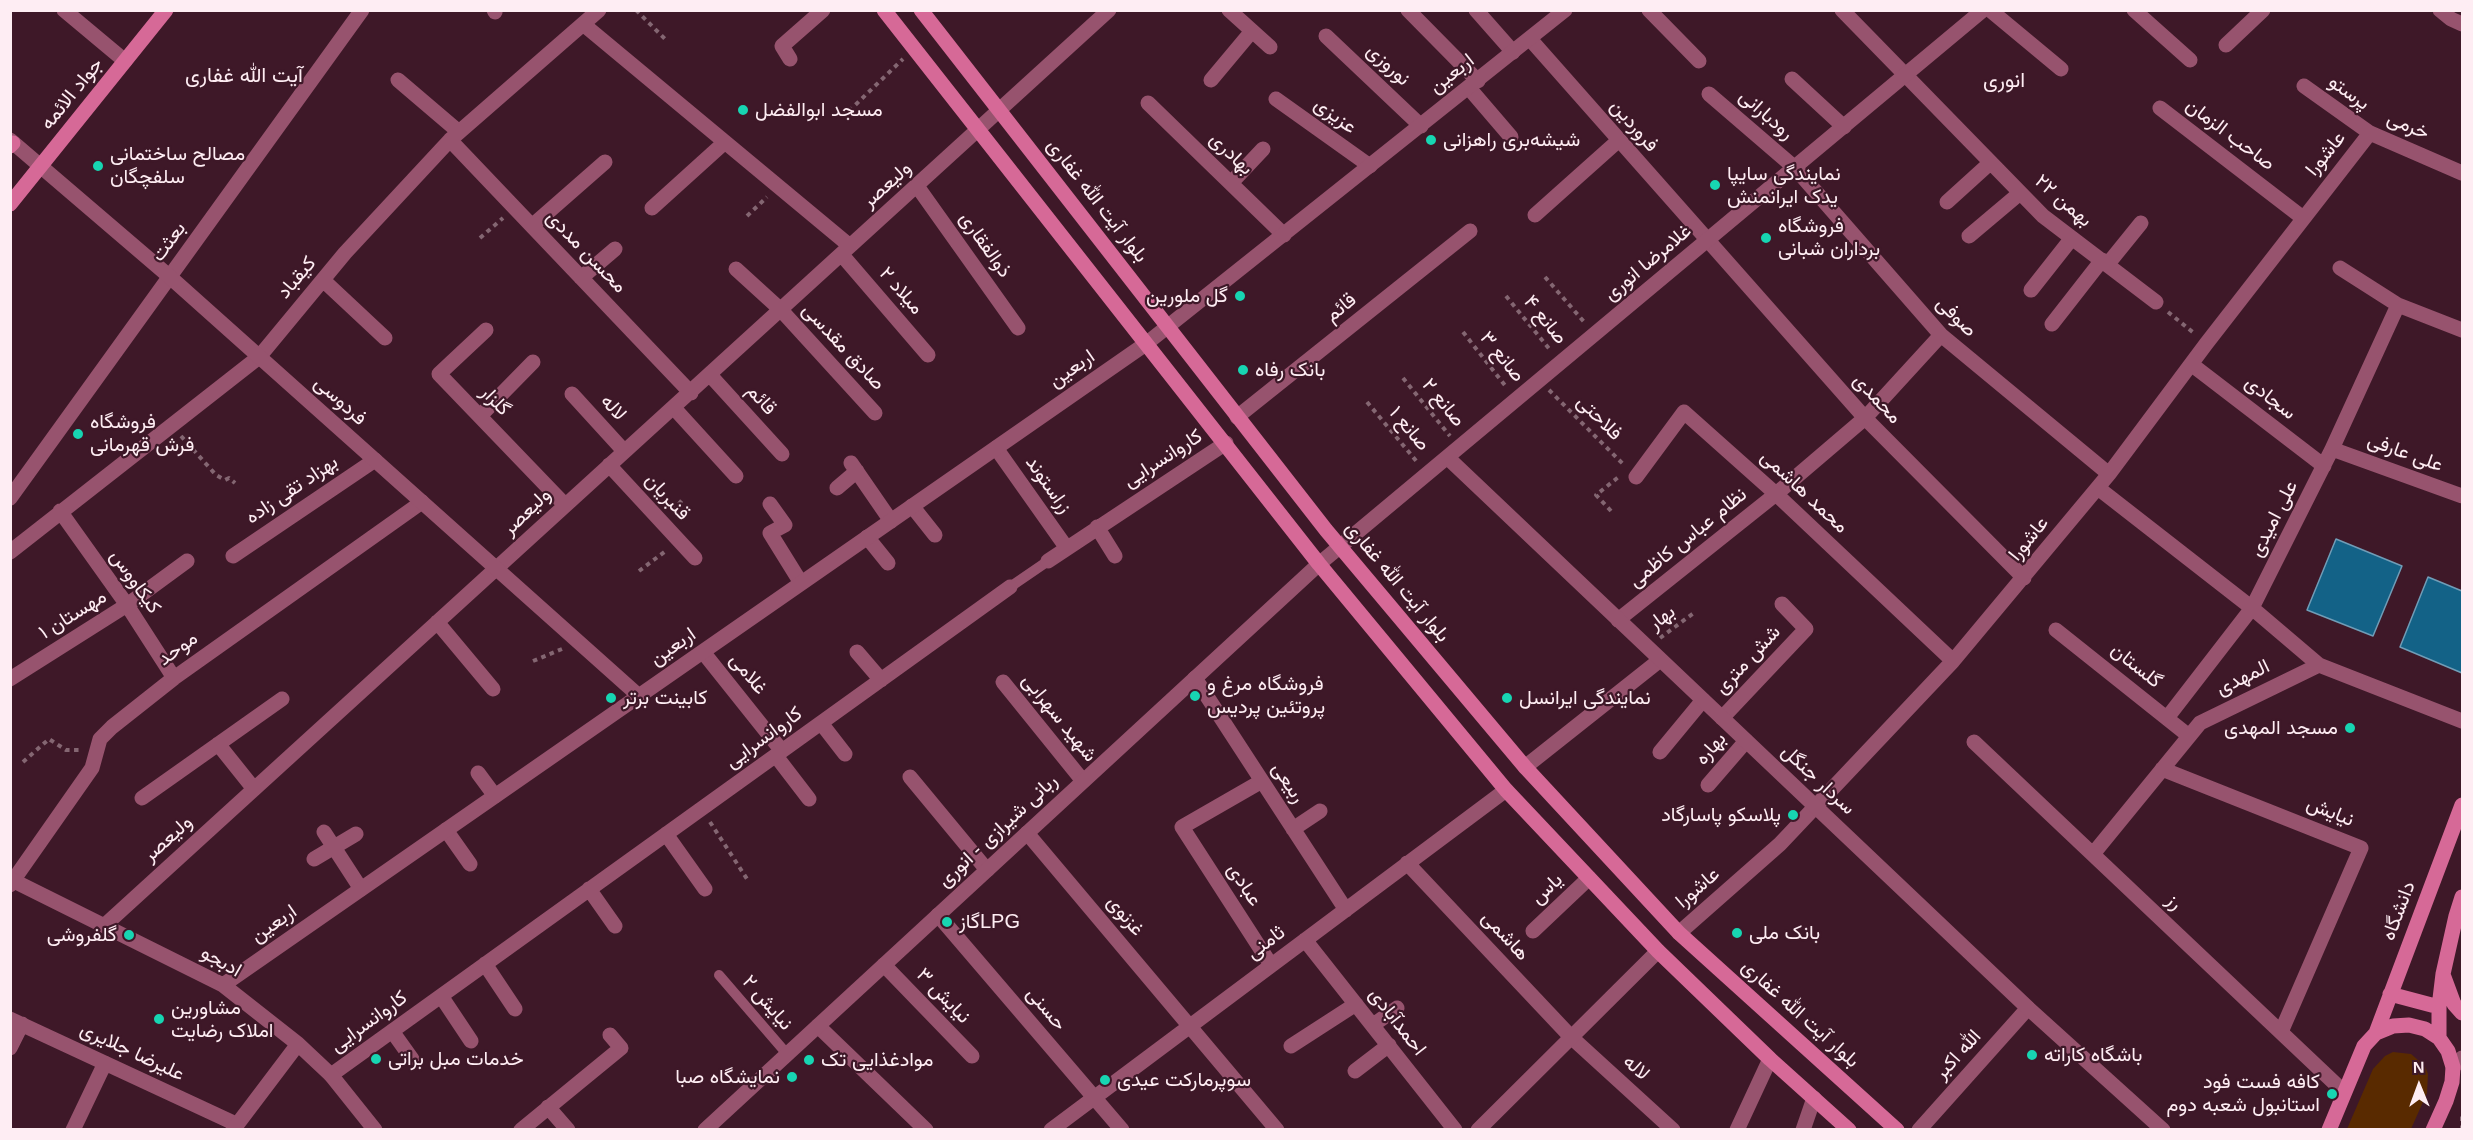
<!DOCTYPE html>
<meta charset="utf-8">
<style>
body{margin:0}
#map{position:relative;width:2473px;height:1140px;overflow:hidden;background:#3e1828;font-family:Helvetica,sans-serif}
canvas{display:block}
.frame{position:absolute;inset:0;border:12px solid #feedf3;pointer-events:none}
.north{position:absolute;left:2389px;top:1056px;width:60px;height:60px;-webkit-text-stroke:4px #3e1828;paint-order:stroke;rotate:359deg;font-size:16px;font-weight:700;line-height:24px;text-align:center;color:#feedf3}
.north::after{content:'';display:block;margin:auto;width:21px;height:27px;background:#feedf3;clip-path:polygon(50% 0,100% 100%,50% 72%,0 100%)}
</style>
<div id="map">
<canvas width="2473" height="1140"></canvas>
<div class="frame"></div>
<div class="north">N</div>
</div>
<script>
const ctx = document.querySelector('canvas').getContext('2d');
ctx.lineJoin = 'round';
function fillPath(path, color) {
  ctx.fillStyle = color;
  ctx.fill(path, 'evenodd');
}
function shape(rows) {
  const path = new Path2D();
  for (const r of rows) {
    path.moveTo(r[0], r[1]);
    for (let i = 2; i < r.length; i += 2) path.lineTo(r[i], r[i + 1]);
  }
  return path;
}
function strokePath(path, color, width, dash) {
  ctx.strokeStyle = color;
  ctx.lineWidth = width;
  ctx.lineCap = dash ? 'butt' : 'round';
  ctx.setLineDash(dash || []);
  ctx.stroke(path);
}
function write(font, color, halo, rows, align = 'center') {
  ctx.font = font + ' Helvetica,Vazirmatn,sans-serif';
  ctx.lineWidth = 4.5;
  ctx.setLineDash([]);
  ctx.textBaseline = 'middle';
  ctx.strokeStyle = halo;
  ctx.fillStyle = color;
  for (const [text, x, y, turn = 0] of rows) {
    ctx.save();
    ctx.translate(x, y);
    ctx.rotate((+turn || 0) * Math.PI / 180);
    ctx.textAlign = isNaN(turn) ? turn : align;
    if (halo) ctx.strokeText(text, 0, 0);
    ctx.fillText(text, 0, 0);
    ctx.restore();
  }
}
fillPath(shape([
 [2393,1052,2411,1054,2425,1066,2428,1074,2427,1093,2411,1129,2347,1129,2373,1069,2385,1056]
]), '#592a00');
const building = shape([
 [2336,539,2402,566,2373,636,2307,610,2336,539],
 [2428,577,2462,591,2462,673,2400,647,2428,577]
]);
fillPath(building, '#136287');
strokePath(building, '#709db7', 1.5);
strokePath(shape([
 [636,10,665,39],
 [849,111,903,59],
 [747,216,767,197],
 [480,238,503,218],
 [1545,277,1585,323],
 [1506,296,1551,351],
 [2168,312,2195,334],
 [1463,332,1507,388],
 [1403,378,1450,436],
 [1549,390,1624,465],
 [1367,402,1418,463],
 [181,436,216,475,225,480,229,478,235,483],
 [673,511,683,499],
 [1611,511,1596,495,1621,475],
 [639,571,667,550],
 [1660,638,1695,612],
 [533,661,562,649],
 [23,762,49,739,66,750,82,750],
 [710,822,749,882],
 [2462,1130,2462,1114]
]), '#846672', 4, [4.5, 4.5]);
strokePath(shape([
 [1010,587,1048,561],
 [719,975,787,1054]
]), '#97536e', 10);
strokePath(shape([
 [64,10,125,61],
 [494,10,495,12],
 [1229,10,1270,47],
 [1408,10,1478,81],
 [1476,10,1513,52],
 [1649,10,1699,61],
 [1842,10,2043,216,2156,302],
 [1990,10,2061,69],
 [2134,10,2190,60],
 [2440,10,2451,19,2462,24],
 [583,24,850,246],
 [1326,36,1421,126],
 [1530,39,1865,418,2024,578],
 [2226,45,2263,10],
 [790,59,782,46,823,10],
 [1792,79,1844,127],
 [398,80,459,132],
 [1211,80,1252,31],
 [2304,86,2370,133,2462,173],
 [1469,88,1511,137],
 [1709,94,1795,168,1941,335,2109,474],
 [1276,99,1370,166],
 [1148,103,1284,235],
 [2160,108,2303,218],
 [450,140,691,393],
 [1231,183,1263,149],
 [917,186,1018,328],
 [1947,202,1990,163],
 [652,208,725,142],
 [1535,215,1619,140],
 [532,226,605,162],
 [1969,236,2020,193],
 [842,255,928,355],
 [2107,265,2141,223],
 [2340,268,2398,305,2462,330],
 [736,269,781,310,875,413],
 [581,278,615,249],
 [323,280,385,338],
 [2031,290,2072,238],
 [2052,324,2102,260],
 [486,330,439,374,565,505],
 [2191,364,2324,466],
 [710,375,782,454],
 [572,394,624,451],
 [674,408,736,476],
 [480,416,533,362],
 [1237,417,1470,231],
 [996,448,1066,547],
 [2332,449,2462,496],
 [851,463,891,521],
 [609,465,695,558],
 [1636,477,1684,412,1776,494,1953,661],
 [837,488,857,471],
 [2098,488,2252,608,2319,665],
 [10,498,362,10],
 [770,504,785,525,770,533,801,583],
 [912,506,935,535],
 [60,511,127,605,174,678],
 [1097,527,1115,556],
 [867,537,888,563],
 [10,552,259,357,345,253,450,140,599,10],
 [233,556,375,460],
 [1048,561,1226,443],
 [1618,620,1776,494,1865,418,1941,335],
 [437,622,493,689],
 [2056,630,2189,736],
 [703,652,782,751],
 [857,652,881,680],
 [1195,678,1346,910],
 [10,679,127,605,187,561],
 [1003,682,1083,781],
 [1722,718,1806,629,1782,604],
 [2167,718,2252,608,2332,449,2398,305],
 [821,723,845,754],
 [1974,742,2344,1092],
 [218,744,254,789],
 [1660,752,1703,700],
 [776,756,809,799],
 [1525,767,1660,660],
 [2162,769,2361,848,2281,1032],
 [478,773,495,796],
 [910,777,987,870],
 [1262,781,1182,827,1271,965],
 [1708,785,1746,741],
 [142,798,282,699],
 [1293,829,1320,811],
 [446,830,470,864],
 [324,832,361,889],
 [1027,833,1277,1130],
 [666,834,705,889],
 [2093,854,2200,723,2319,665,2462,721],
 [314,859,356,834],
 [1407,863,1571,1037,1673,1130],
 [10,885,92,768,100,739,112,727,174,678,422,502],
 [589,889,615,926],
 [938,915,1122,1130],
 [105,925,1109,10],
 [1533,931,1589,878],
 [1679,933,1780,844,1953,661,2109,474,2206,344,2370,133],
 [1305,940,1455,1130],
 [485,964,515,1009],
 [884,965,972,1056],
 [441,996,471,1041],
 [10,1019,236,1124],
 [1373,1025,1397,1008],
 [818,1026,926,1130],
 [392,1031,412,1059],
 [1291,1046,1356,1004],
 [10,1048,22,1024],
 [1355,1071,1389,1045],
 [331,1075,1010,587],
 [548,1107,568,1130],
 [73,1130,105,1063],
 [521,1130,621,1048,610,1035],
 [1051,1130,1506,790],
 [1803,1130,1814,1098],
 [1919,1130,2028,1008]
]), '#97536e', 15);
strokePath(shape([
 [10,140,170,277,639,696],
 [1448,458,2028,1008,2163,1130],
 [10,879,223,985,298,1044,331,1075,375,1130],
 [223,985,1147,343,1565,10],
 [2453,1067,2462,1058],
 [233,1130,298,1044],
 [705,1130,1319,564,1983,10],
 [1478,1130,1658,951],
 [1737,1130,1770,1059]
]), '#97536e', 15);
strokePath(shape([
 [884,10,1319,564,1506,790,1658,951,1770,1059,1849,1130],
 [921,10,1326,530,1525,767,1679,933,1897,1130],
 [10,146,13,143],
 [10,204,166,10],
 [2444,977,2454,1004,2462,1013],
 [2390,994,2439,1007],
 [2376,1033,2462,805],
 [2439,1038,2439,1007,2443,974,2456,916,2462,897],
 [2329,1130,2364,1046,2376,1033,2393,1026,2409,1025,2425,1029,2439,1038,2448,1051,2453,1067,2452,1082,2446,1101,2433,1130]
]), '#d66997', 15);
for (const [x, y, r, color] of [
 [743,110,6,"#17d5b2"],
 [1431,140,6,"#17d5b2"],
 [98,166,6,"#17d5b2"],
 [1715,185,6,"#17d5b2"],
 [1766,238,6,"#17d5b2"],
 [1240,296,6,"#17d5b2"],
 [1243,370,6,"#17d5b2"],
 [78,434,6,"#17d5b2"],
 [1195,696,6,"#17d5b2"],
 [611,698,6,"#17d5b2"],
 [1507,698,6,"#17d5b2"],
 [2350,728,6,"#17d5b2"],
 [1793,815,6,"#17d5b2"],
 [947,922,6,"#17d5b2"],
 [1737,933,6,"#17d5b2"],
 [129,935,6,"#17d5b2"],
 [159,1019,6,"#17d5b2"],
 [2032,1055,6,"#17d5b2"],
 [376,1059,6,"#17d5b2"],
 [809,1060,6,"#17d5b2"],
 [792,1077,6,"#17d5b2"],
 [1105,1080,6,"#17d5b2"],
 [2332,1094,6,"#17d5b2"]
]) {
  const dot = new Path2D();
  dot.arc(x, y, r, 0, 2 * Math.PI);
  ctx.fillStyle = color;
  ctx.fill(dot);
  strokePath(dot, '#3e1828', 2);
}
write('20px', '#feedf3', '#3e1828', [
 ["نوروزی",1388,65,43],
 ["اربعین",1452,74,-38],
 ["پرستو",2349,93,36],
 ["جواد الائمه",72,94,-51],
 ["رودبارانی",1766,115,41],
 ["عزیزی",1335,116,36],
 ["فروردین",1634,126,49],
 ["خرمی",2408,126,23],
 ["صاحب الزمان",2230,135,37],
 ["بهادری",1231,154,44],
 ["عاشورا",2326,154,-51],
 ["ولیعصر",887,185,-42],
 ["بلوار آیت الله غفاری",1097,201,52],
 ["۲۲ بهمن",2063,201,41],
 ["بعثت",169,242,-54],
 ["ذوالفقاری",985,245,55],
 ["محسن مددی",586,252,46],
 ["غلامرضا انوری",1648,263,-40],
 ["کیقباد",297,278,-50],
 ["میلاد ۲",901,291,49],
 ["قائم",1341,308,-39],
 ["صوفی",1956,317,45],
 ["صانع ۴",1545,320,51],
 ["صادق مقدسی",843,347,47],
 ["صانع ۳",1502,357,51],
 ["اربعین",1072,369,-35],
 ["سجادی",2270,398,38],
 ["محمدی",1877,399,47],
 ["قائم",761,400,48],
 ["فردوسی",340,401,42],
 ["گلزار",495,401,46],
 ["صانع ۲",1443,403,51],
 ["لاله",613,408,48],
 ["فلاحتی",1599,418,45],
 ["صانع ۱",1409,429,50],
 ["علی عارفی",2405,453,20],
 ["کاروانسرایی",1163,459,-33],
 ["زراستوند",1048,485,55],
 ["بهزاد تقی زاده",292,490,-34],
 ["محمد هاشمی",1804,492,43],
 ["قنبریان",667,497,47],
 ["ولیعصر",527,512,-44],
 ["علی امیدی",2274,519,-63],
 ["نظام عباس کاظمی",1688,538,-39],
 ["عاشورا",2029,539,-51],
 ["کیکاووس",135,582,55],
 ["بلوار آیت الله غفاری",1397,582,50],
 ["مهستان ۱",73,615,-32],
 ["بهار",1662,618,-37],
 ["اربعین",673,647,-35],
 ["موحد",178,649,-36],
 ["شش متری",1748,660,-47],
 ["گلستان",2136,666,39],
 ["غلامی",748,674,51],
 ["المهدی",2243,678,-26],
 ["شهید سهرابی",1059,718,51],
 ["کاروانسرایی",764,738,-36],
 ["بهاره",1711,749,-49],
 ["سردار جنگل",1818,780,43],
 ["ربیعی",1288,783,57],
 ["نیایش",2330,812,22],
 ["ربانی شیرازی - انوری",998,831,-43],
 ["ولیعصر",168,839,-42],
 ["عبادی",1244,885,57],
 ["عاشورا",1698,888,-41],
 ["یاس",1547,889,-43],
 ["رز",2174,902,43],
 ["دانشگاه",2399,911,-69],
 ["غزنوی",1125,916,50],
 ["اربعین",274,924,-35],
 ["هاشمی",1505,936,47],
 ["ثامنی",1266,943,-37],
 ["ادبجو",221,962,30],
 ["نیایش ۳",943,996,46],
 ["نیایش ۲",767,1003,49],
 ["حسنی",1046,1009,50],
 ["بلوار آیت الله غفاری",1800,1014,42],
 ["کاروانسرایی",369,1022,-36],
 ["احمدآبادی",1397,1022,52],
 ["علیرضا جلایری",132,1052,25],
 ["الله اکبر",1958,1055,-48],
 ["لاله",1636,1068,42]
]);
write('20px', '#feedf3', '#3e1828', [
 ["مسجد ابوالفضل",755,110],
 ["شیشه‌بری راهزانی",1443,140],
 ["مصالح ساختمانی",110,154],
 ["سلفچگان",110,177],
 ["نمایندگی سایپا",1727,174],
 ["یدک ایرانمنش",1727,197],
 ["فروشگاه",1778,226],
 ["برداران شبانی",1778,249],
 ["گل ملورین",1228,296,"right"],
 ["بانک رفاه",1255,370],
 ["فروشگاه",90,422],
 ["فرش قهرمانی",90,445],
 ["فروشگاه مرغ و",1207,684],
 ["پروتئین پردیس",1207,707],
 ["کابینت برتر",623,698],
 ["نمایندگی ایرانسل",1519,698],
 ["مسجد المهدی",2338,728,"right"],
 ["پلاسکو پاسارگاد",1781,815,"right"],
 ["گازLPG",959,922],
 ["بانک ملی",1749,933],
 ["گلفروشی",117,935,"right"],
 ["مشاورین",171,1008],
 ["املاک رضایت",171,1031],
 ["باشگاه کاراته",2044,1055],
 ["خدمات مبل براتی",388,1059],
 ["موادغذایی تک",821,1060],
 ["نمایشگاه صبا",780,1077,"right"],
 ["سوپرمارکت عیدی",1117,1080],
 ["کافه فست فود",2320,1082,"right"],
 ["استانبول شعبه دوم",2320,1105,"right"]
], 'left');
write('21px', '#feedf3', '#3e1828', [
 ["آیت الله غفاری",244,76],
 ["انوری",2004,81]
]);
</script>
